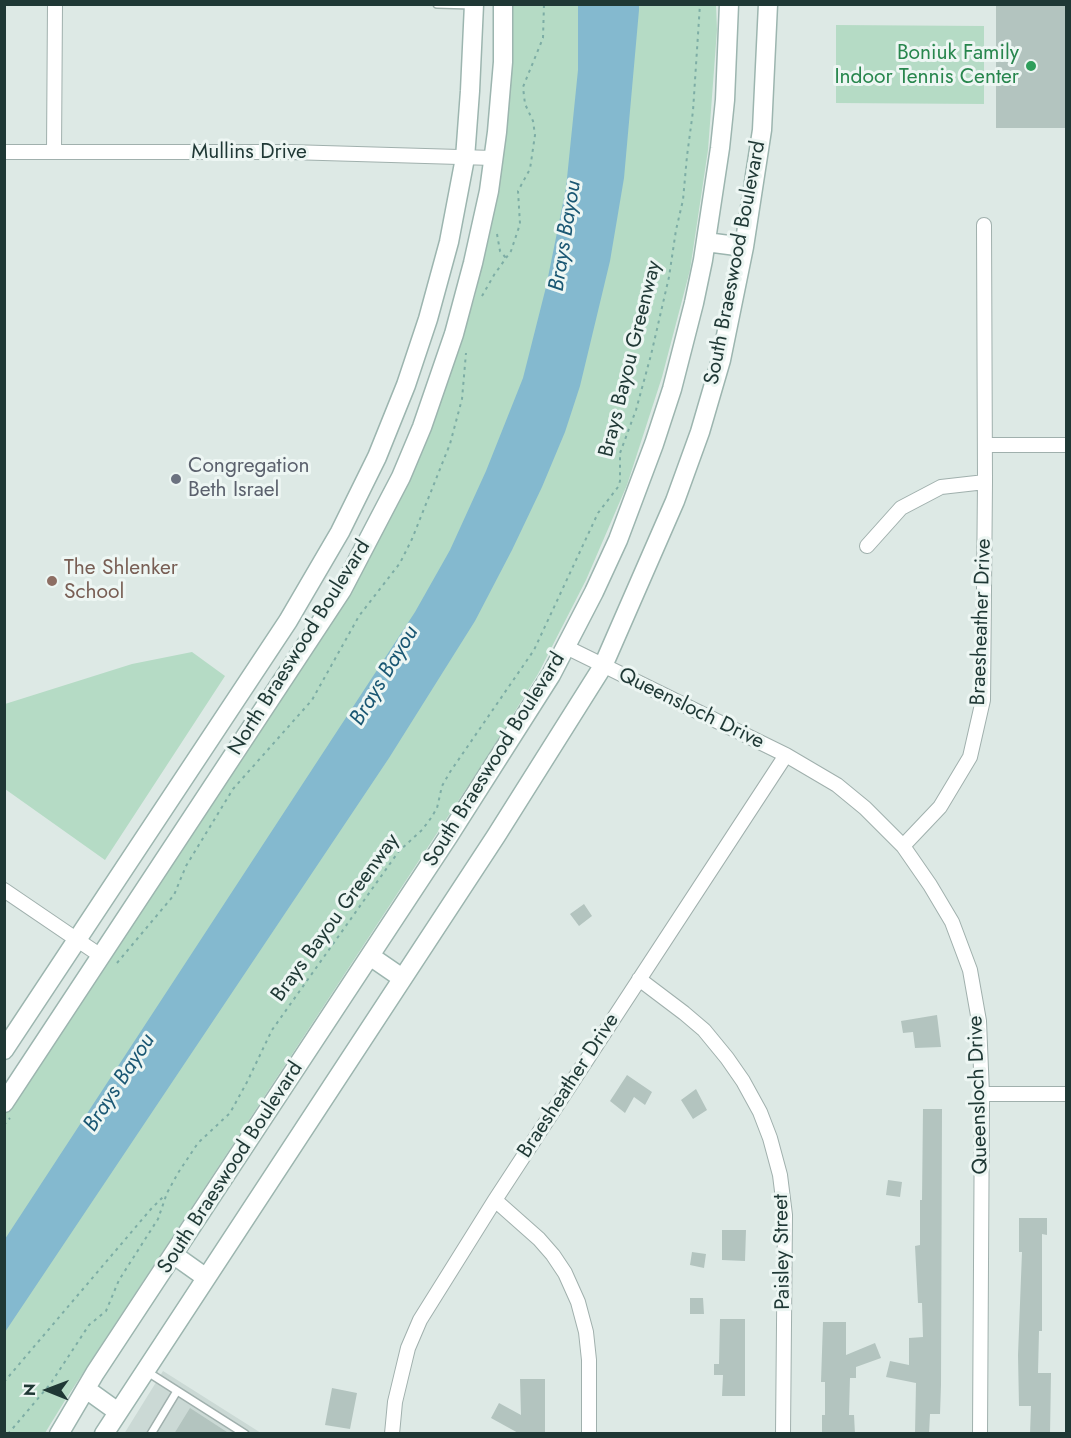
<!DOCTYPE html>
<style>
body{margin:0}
#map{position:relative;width:1071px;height:1438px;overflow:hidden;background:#dde9e5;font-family:Jost,sans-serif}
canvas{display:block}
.frame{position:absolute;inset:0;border:6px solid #1f3835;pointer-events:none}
.north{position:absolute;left:18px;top:1360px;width:60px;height:60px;-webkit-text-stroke:4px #edf6f3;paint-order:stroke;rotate:271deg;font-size:16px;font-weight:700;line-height:24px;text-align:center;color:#1f3835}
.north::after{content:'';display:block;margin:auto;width:21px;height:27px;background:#1f3835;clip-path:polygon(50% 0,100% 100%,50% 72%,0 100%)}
</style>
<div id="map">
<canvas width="1071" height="1438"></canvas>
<div class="frame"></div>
<div class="north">N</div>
</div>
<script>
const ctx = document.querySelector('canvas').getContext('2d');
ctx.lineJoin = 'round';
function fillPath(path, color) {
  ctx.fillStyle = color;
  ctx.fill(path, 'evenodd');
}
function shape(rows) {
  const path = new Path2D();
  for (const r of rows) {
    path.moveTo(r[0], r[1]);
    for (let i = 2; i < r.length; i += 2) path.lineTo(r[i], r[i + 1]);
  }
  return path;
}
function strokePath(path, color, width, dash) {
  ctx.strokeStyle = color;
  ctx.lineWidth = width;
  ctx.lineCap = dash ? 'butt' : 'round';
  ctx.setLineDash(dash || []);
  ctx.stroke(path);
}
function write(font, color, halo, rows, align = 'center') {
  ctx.font = font + ' Jost,sans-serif';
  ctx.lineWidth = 6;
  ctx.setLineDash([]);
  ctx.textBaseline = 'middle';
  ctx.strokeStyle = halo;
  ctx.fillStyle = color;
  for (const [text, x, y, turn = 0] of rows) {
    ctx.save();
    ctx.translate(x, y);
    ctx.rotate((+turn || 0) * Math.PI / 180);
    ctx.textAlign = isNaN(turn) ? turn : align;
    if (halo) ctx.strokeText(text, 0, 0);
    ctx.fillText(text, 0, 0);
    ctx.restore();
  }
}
fillPath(shape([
 [163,1371,261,1433,269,1433,124,1434]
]), '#cbd9d5');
fillPath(shape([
 [513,5,716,5,717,30,708,150,690,270,662,377,627,485,586,580,538,674,483,763,64,1402,45,1433,5,1434,5,1115,332,618,419,455,458,352,475,296,494,213,500,172],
 [836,25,984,26,984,104,836,103],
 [192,652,225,676,105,860,5,789,5,704,132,664]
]), '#b5dbc5');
fillPath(shape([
 [578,5,639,5,639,10,624,178,610,261,580,386,565,432,542,487,512,550,475,621,389,758,5,1332,5,1239,415,612,450,550,486,471,523,378,546,287,566,188,578,70]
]), '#84b9cf');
fillPath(shape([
 [996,4,1066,4,1066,128,996,128],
 [584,904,592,916,579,926,570,914],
 [937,1015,941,1047,915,1048,913,1032,903,1033,901,1021],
 [627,1075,652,1092,645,1105,634,1097,625,1113,610,1101],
 [696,1089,707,1110,693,1119,681,1100],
 [923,1109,942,1109,941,1385,940,1414,930,1414,929,1434,915,1434,916,1383,886,1377,890,1361,909,1365,909,1338,923,1337,922,1303,918,1303,915,1246,920,1245,920,1200,922,1200],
 [888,1180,902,1182,900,1197,886,1195],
 [1019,1218,1047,1218,1047,1235,1042,1234,1042,1331,1039,1331,1038,1373,1051,1373,1050,1434,1030,1434,1031,1406,1019,1406,1018,1355,1022,1252,1019,1252],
 [722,1230,746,1230,745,1261,722,1260],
 [692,1252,706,1254,704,1268,690,1265],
 [690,1298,703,1298,704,1314,690,1314],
 [720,1319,745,1319,745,1396,722,1396,723,1375,714,1375,714,1364,719,1364],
 [823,1322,846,1322,846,1355,875,1343,881,1358,856,1367,856,1378,850,1378,849,1415,854,1415,855,1434,822,1434,822,1415,825,1415,825,1382,821,1382],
 [520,1379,545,1379,545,1434,520,1434,491,1418,499,1403,521,1415],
 [332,1388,357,1393,350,1429,325,1425],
 [190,1408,230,1434,174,1434]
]), '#b3c4bf');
const service = shape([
 [437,4,472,5],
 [146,1371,245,1434],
 [151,1434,177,1391]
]);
const minor = shape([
 [4,152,289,152,493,158],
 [54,152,55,4],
 [985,445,1066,445],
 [867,546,901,508,941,487,985,482],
 [566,647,786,755,837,785,865,808,903,846,930,885,952,922,970,970,979,1021,982,1094,980,1434],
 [903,846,940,807,970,757,983,700,985,482,984,225],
 [4,890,101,956],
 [639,979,684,1013,704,1030,727,1058,743,1081,760,1112,770,1138,780,1175,785,1215,783,1434],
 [982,1094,1066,1094],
 [495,1200,539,1239,553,1255,565,1273,578,1302,586,1332,589,1360,589,1434],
 [392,1434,395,1402,401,1377,408,1348,420,1320,495,1200,786,755]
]);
const secondary = shape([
 [706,242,744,247],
 [370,956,402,978],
 [4,1050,288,621,340,532,377,457,406,385,428,319,449,242,465,158,470,91,474,4],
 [4,1103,342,590,401,477,422,427,454,334,473,263,489,191,497,132,503,62,503,4],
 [174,1255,205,1277],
 [86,1389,118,1412],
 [59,1434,95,1373,448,837,551,675,594,592,618,540,654,444,672,389,694,303,703,260,720,148,725,100,729,4],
 [104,1434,496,836,603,666,675,501,700,432,721,360,744,247,762,130,768,4]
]);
strokePath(service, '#a0b0ad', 10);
strokePath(minor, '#a0b0ad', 16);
strokePath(secondary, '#9cb5af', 21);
strokePath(shape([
 [497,234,500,251,506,258],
 [482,296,494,275,511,251,520,224,518,191,530,169,535,135,533,121,525,104,523,87,543,38,544,4],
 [117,963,174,895,186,866,233,789,312,700,359,616,400,563,412,539,450,444,462,399,466,353],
 [4,1125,10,1118],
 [4,1382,151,1209,165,1195],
 [8,1434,51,1383,89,1325,106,1311,119,1280,158,1219,167,1193,178,1173,198,1143,230,1113,247,1082,272,1030,399,851,422,830,431,818,437,808,442,786,450,772,534,650,598,513,618,487,620,481,620,453,636,410,651,355,669,277,676,230,683,200,687,156,693,111,700,4]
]), '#7dada5', 2, [3, 4.5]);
strokePath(service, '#fff', 7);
strokePath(minor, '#fff', 14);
strokePath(secondary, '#fff', 18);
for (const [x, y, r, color] of [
 [1031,66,6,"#2e9e5b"],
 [176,479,6,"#6b7280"],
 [52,581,6,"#8d6e63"]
]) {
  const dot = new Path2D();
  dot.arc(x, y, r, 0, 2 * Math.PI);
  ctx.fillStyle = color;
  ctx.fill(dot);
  strokePath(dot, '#edf6f3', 2);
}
write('21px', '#27864d', '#edf6f3', [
 ["Boniuk Family",1019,54],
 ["Indoor Tennis Center",1019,78]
], 'right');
write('21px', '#1f3835', '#edf6f3', [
 ["Mullins Drive",249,153],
 ["South Braeswood Boulevard",736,263,-79],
 ["Brays Bayou Greenway",631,359,-76],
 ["Braesheather Drive",982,622,-88],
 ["North Braeswood Boulevard",300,648,-58],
 ["Queensloch Drive",691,709,26],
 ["South Braeswood Boulevard",495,760,-58],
 ["Brays Bayou Greenway",336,918,-54],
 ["Braesheather Drive",569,1086,-57],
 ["Queensloch Drive",979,1095,-92],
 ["South Braeswood Boulevard",231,1168,-57],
 ["Paisley Street",783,1252,-91]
]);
write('21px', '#5b616d', '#edf6f3', [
 ["Congregation",188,467],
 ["Beth Israel",188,491]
], 'left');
write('21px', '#785e54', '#edf6f3', [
 ["The Shlenker",64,569],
 ["School",64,593]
], 'left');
write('italic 22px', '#1a5773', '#edf6f3', [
 ["Brays Bayou",566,236,-81],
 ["Brays Bayou",385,676,-59],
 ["Brays Bayou",120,1083,-57]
]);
</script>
